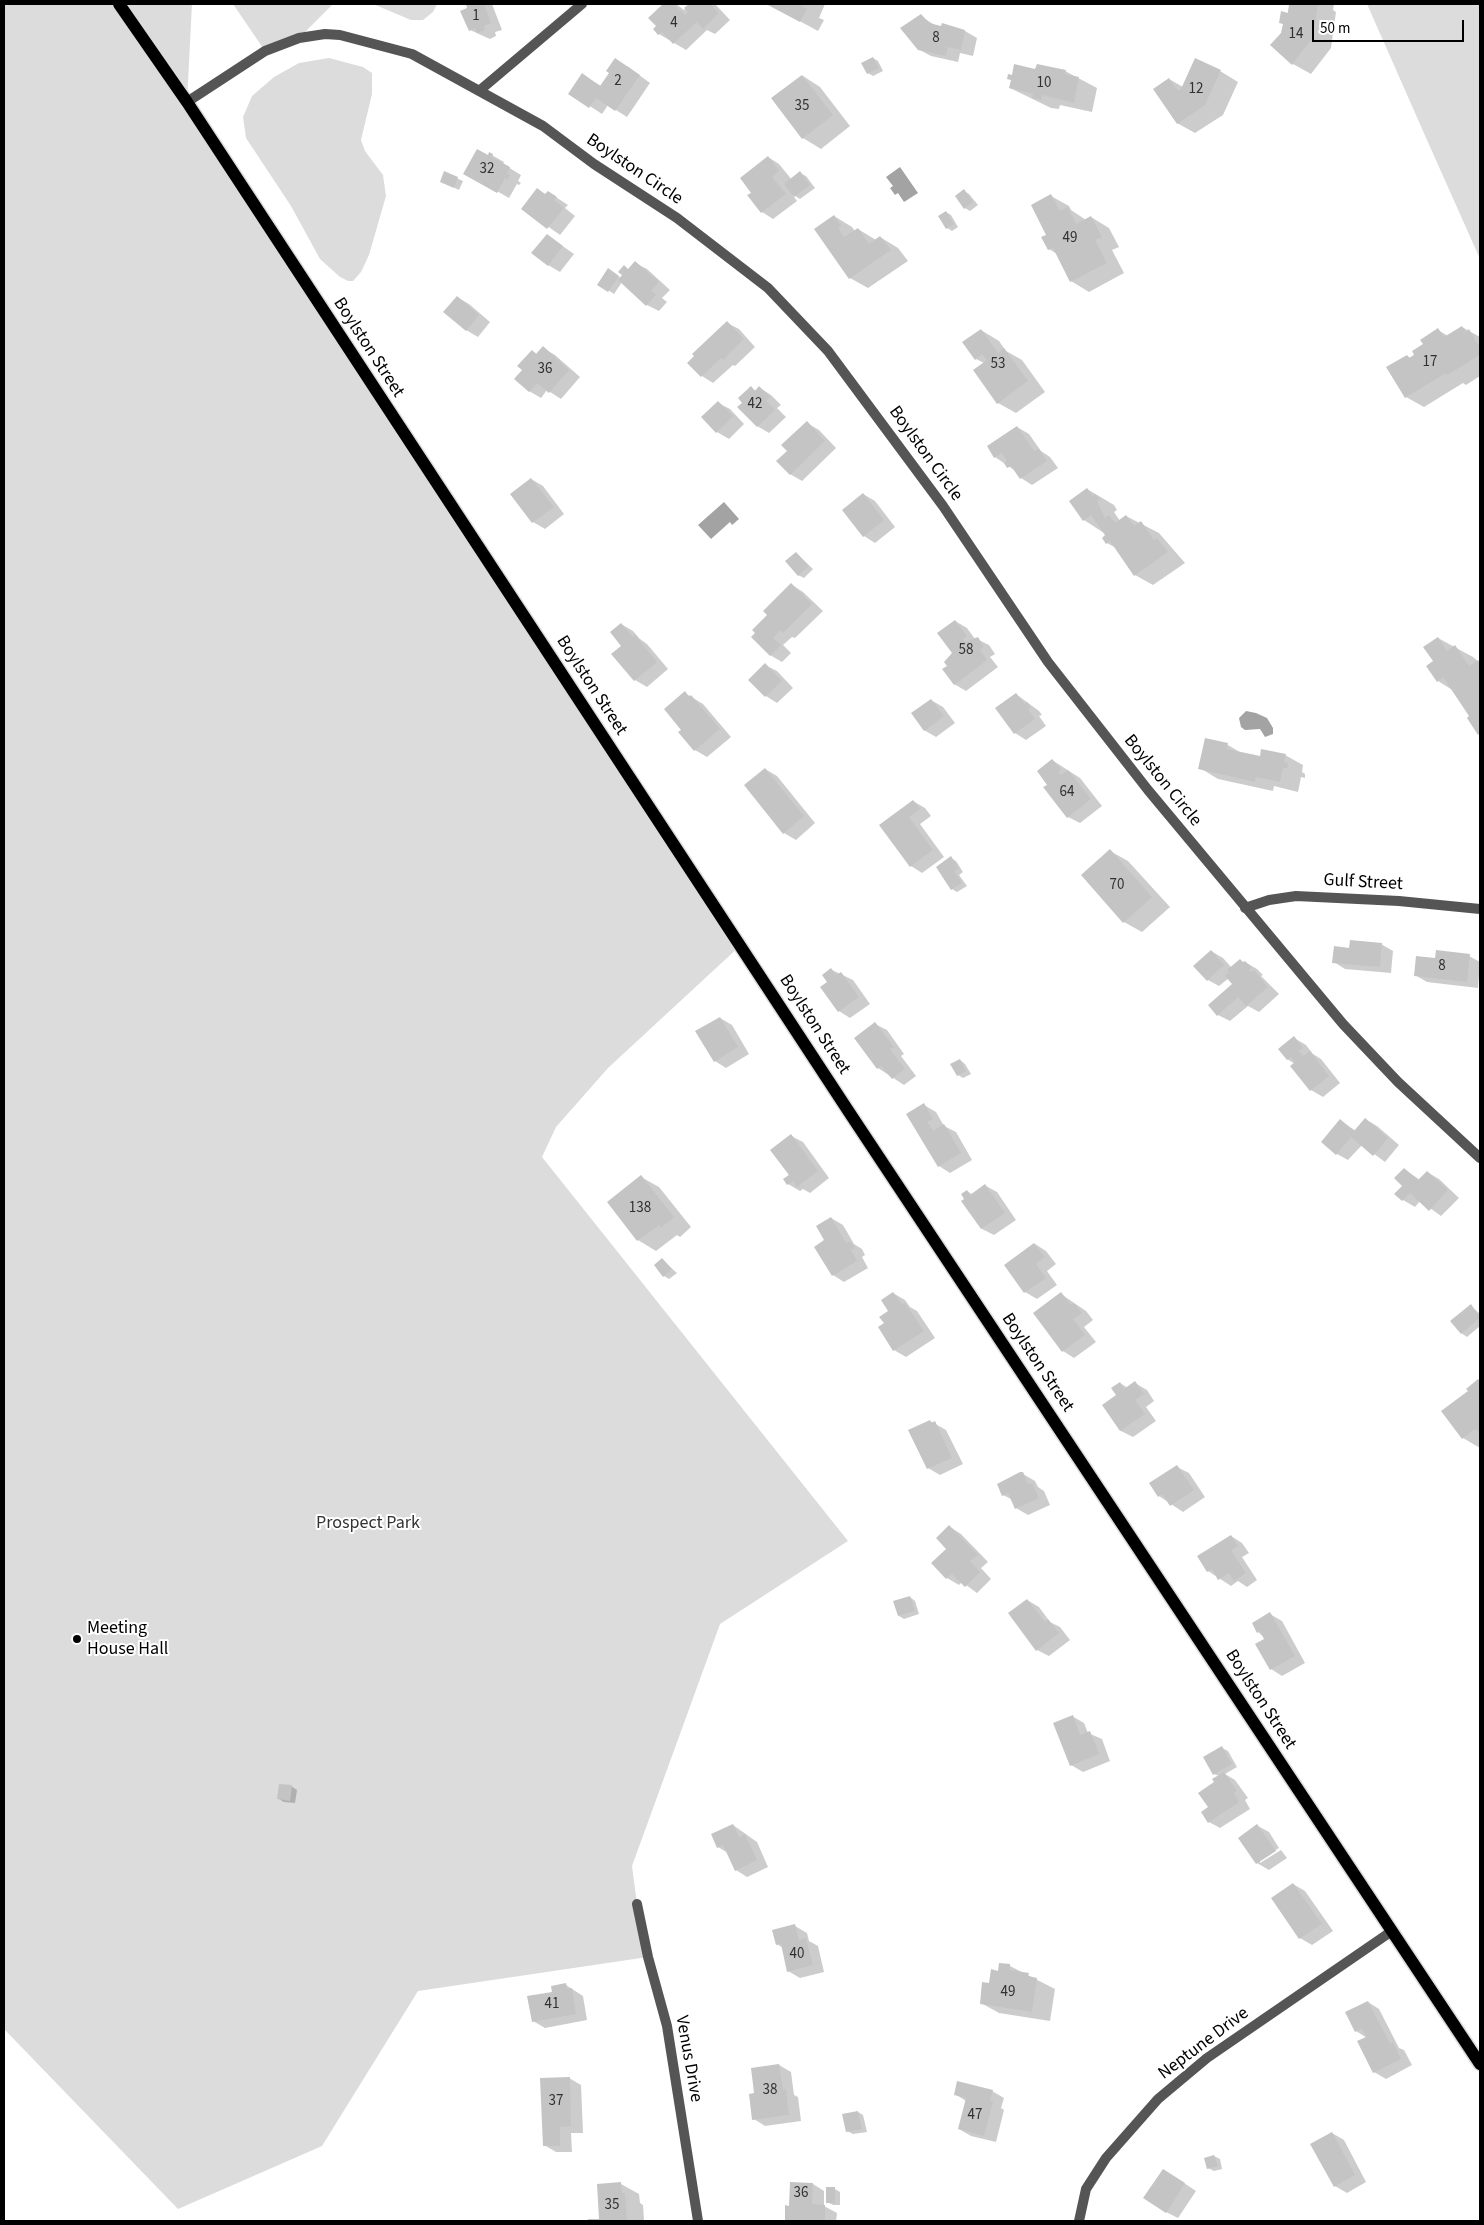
<!DOCTYPE html>
<style>
body{margin:0}
#map{position:relative;width:1484px;height:2225px;overflow:hidden;background:#fff;font-family:"Source Sans 3",sans-serif}
canvas{display:block}
.frame{position:absolute;inset:0;border:5px solid #000;pointer-events:none}
.scale{position:absolute;left:1312px;top:20px;width:152px;height:22px;box-sizing:border-box;border:2px solid #000;border-top:0;padding-left:6px;font-size:15px;line-height:18px;white-space:nowrap;color:#000;-webkit-text-stroke:4px #fff;paint-order:stroke}
</style>
<div id="map">
<canvas width="1484" height="2225"></canvas>
<div class="frame"></div>
<div class="scale">50 m</div>
</div>
<script>
const ctx = document.querySelector('canvas').getContext('2d');
ctx.lineJoin = 'round';
function fillPath(path, color) {
  ctx.fillStyle = color;
  ctx.fill(path, 'evenodd');
}
function shape(rows) {
  const path = new Path2D();
  for (const r of rows) {
    path.moveTo(r[0], r[1]);
    for (let i = 2; i < r.length; i += 2) path.lineTo(r[i], r[i + 1]);
  }
  return path;
}
function strokePath(path, color, width, dash) {
  ctx.strokeStyle = color;
  ctx.lineWidth = width;
  ctx.lineCap = dash ? 'butt' : 'round';
  ctx.setLineDash(dash || []);
  ctx.stroke(path);
}
function write(font, color, halo, rows, align = 'center') {
  ctx.font = font + ' "Source Sans 3",sans-serif';
  ctx.lineWidth = 4;
  ctx.setLineDash([]);
  ctx.textBaseline = 'middle';
  ctx.strokeStyle = halo;
  ctx.fillStyle = color;
  for (const [text, x, y, turn = 0] of rows) {
    ctx.save();
    ctx.translate(x, y);
    ctx.rotate((+turn || 0) * Math.PI / 180);
    ctx.textAlign = isNaN(turn) ? turn : align;
    if (halo) ctx.strokeText(text, 0, 0);
    ctx.fillText(text, 0, 0);
    ctx.restore();
  }
}
fillPath(shape([
 [4,4,192,4,187,102,741,945,608,1068,556,1127,542,1157,848,1541,720,1624,632,1866,637,1904,648,1957,418,1991,322,2146,178,2209,4,2029],
 [233,4,333,4,299,38,265,51],
 [373,4,437,4,433,12,423,20,411,20],
 [1367,4,1480,4,1480,259,1427,140],
 [329,58,363,67,372,73,372,94,361,140,365,151,383,175,386,196,369,255,361,272,353,281,348,281,340,277,320,259,291,206,246,138,243,117,252,96,274,77,299,63]
]), '#dcdcdc');
fillPath(shape([
 [900,167,918,193,904,202,898,193,895,195,890,188,893,186,886,177],
 [724,502,739,519,732,525,730,522,711,539,698,525],
 [1246,711,1256,713,1267,718,1273,728,1273,734,1265,737,1260,729,1245,730,1241,727,1239,718]
]), '#a3a3a3');
fillPath(shape([
 [467,4,492,4,502,30,495,32,496,36,490,39,470,30],
 [665,4,676,4,684,10,691,4,715,4,730,20,715,34,707,30,686,50,659,34,655,29,658,26,650,18],
 [768,4,825,4,819,18,824,20,818,31],
 [1290,4,1334,4,1333,10,1336,12,1331,48,1311,74,1293,64,1282,34],
 [921,16,936,26,942,27,943,25,965,31,977,38,973,56,960,53,958,62,931,56,918,49],
 [873,58,878,61,883,71,873,76,868,73],
 [627,66,650,83,627,117,608,105,602,114,570,93,583,75,601,86],
 [1036,71,1065,71,1097,88,1092,112,1060,105,1059,109,1051,108,1010,88],
 [1220,71,1238,82,1223,115,1195,133,1177,123,1169,79,1183,87],
 [803,76,820,87,850,126,821,149,803,138,773,99],
 [490,154,504,162,503,164,521,175,518,181,521,183,519,185,517,184,509,198,465,173],
 [768,157,779,164,792,180,800,173,806,176,815,188,800,199,792,194,797,201,773,219,762,212,753,193],
 [445,173,463,181,459,190,447,184],
 [964,191,969,194,978,205,970,211,965,208],
 [548,192,568,205,565,208,575,216,560,235,522,208],
 [1051,196,1069,206,1071,210,1086,220,1091,217,1109,228,1119,247,1112,250,1124,273,1089,292,1071,281,1057,254,1049,249,1048,236],
 [946,212,951,215,958,227,952,231,947,228],
 [834,216,852,227,855,231,858,229,876,240,880,237,898,248,908,261,868,288,850,278],
 [547,235,574,254,560,272,548,265],
 [635,263,647,269,670,290,662,298,667,302,659,311,647,305,622,282,614,294,599,284,609,270,621,278],
 [457,297,469,304,490,322,478,337,466,330],
 [727,323,739,329,755,347,735,366,733,365,713,383,702,376],
 [1462,327,1480,337,1480,376,1466,385,1463,383,1424,407,1406,397,1407,356,1411,358,1438,330,1448,336],
 [981,330,999,341,1006,351,1022,360,1045,392,1016,413,998,403,984,363,976,359],
 [543,348,555,355,580,377,561,399,547,390,541,398,529,391,524,370,532,351,537,354],
 [751,388,756,391,760,388,771,395,781,405,777,408,786,417,769,433,757,426,744,403],
 [718,403,730,409,744,424,729,439,717,432,703,417],
 [807,423,819,430,836,448,802,481,790,474,789,451],
 [1017,427,1029,434,1041,451,1050,457,1058,468,1032,485,1021,478,1017,472,995,457],
 [531,479,543,486,564,514,545,529,533,522],
 [1087,489,1114,505,1117,510,1114,512,1120,521,1126,516,1159,533,1185,563,1153,585,1135,575,1116,548,1107,543,1107,535,1084,520],
 [863,494,875,501,895,527,875,543,864,536],
 [796,553,813,569,804,578,798,575],
 [792,585,803,592,823,611,795,638,792,637,783,645,791,653,782,662,770,655,768,615],
 [955,621,967,628,975,639,977,639,989,645,995,654,990,657,998,667,966,691,954,684,949,666,953,653],
 [621,624,633,631,640,639,647,644,668,669,647,687,635,680,613,654,623,646],
 [1438,638,1473,657,1480,663,1480,735,1471,717,1454,691,1438,681,1434,661],
 [765,665,777,671,793,688,777,703,766,696],
 [685,693,703,704,731,737,707,757,695,750,683,730],
 [1016,694,1039,711,1042,715,1039,716,1046,726,1026,740,1015,733],
 [931,700,943,707,955,723,936,737,924,730],
 [1228,745,1243,754,1261,758,1285,755,1303,765,1302,772,1305,774,1305,778,1301,777,1298,792,1274,786,1273,791,1218,779,1200,768],
 [1052,760,1080,778,1102,806,1080,823,1068,817,1049,785],
 [765,769,777,776,815,823,796,840,784,833],
 [913,801,925,808,931,816,920,824,944,857,922,873,911,866,880,825],
 [1110,851,1128,861,1170,907,1142,932,1124,922],
 [951,858,956,861,963,872,959,875,967,886,957,892,952,889],
 [1381,944,1393,951,1391,973,1345,969,1334,962,1351,949],
 [1211,951,1223,958,1231,967,1245,962,1257,969,1263,975,1261,976,1279,994,1259,1012,1248,1006,1230,1021,1218,1015,1234,984,1229,978,1219,986,1208,980],
 [1469,956,1480,962,1478,988,1427,982,1415,975,1436,960],
 [832,970,853,980,870,1004,850,1018,839,1011,829,982],
 [720,1018,732,1025,749,1054,726,1068,715,1061],
 [875,1024,887,1030,904,1054,901,1056,916,1076,904,1085,878,1068],
 [1294,1038,1306,1045,1313,1054,1321,1059,1340,1083,1323,1097,1311,1090,1292,1066,1295,1064,1287,1059],
 [960,1060,965,1064,971,1074,963,1078,958,1075],
 [924,1105,936,1112,944,1126,956,1132,972,1160,950,1173,939,1166],
 [1365,1119,1377,1126,1399,1145,1385,1162,1362,1145,1348,1160,1337,1154,1341,1121,1356,1131],
 [791,1136,803,1142,829,1178,810,1193,803,1189,800,1191,788,1184],
 [1404,1169,1420,1180,1427,1172,1439,1179,1459,1198,1441,1216,1420,1201,1415,1207,1403,1200],
 [641,1177,659,1187,691,1227,680,1237,677,1235,656,1251,638,1240,608,1202],
 [986,1186,997,1192,1016,1220,994,1235,982,1229,963,1201,966,1199,967,1191,973,1195],
 [831,1218,843,1225,854,1244,862,1249,865,1255,862,1257,868,1268,844,1282,833,1275,826,1241],
 [1035,1244,1046,1251,1056,1264,1047,1271,1057,1285,1037,1299,1025,1292,1006,1265],
 [662,1260,677,1273,669,1279,664,1276],
 [893,1293,905,1300,910,1307,917,1311,935,1338,906,1357,894,1350,885,1324,890,1311],
 [1061,1294,1086,1311,1093,1320,1084,1327,1096,1342,1074,1358,1063,1351],
 [1471,1306,1480,1314,1480,1326,1467,1337,1461,1333],
 [1479,1381,1480,1382,1480,1448,1463,1438,1469,1392],
 [1120,1383,1128,1388,1135,1383,1147,1390,1154,1401,1146,1407,1156,1421,1133,1437,1121,1431,1104,1405,1117,1396],
 [930,1421,946,1430,963,1464,940,1475,928,1468],
 [1177,1467,1189,1473,1205,1497,1183,1512,1159,1496],
 [1023,1474,1035,1481,1038,1487,1044,1491,1050,1505,1028,1515,1016,1508,1013,1500,1003,1495],
 [950,1527,961,1534,988,1562,981,1568,991,1579,977,1593,962,1582,959,1585,947,1578],
 [1231,1536,1242,1543,1249,1553,1242,1557,1257,1580,1247,1587,1238,1581,1231,1586,1208,1571],
 [910,1597,915,1601,919,1614,904,1619,899,1616],
 [1027,1600,1039,1607,1050,1622,1060,1627,1070,1640,1049,1656,1037,1650],
 [1270,1614,1282,1621,1305,1663,1282,1676,1271,1669,1266,1639,1258,1632],
 [1072,1716,1084,1723,1088,1733,1102,1739,1110,1761,1083,1772,1071,1765],
 [1222,1748,1228,1751,1237,1767,1225,1774,1235,1780,1248,1798,1245,1800,1250,1809,1220,1828,1209,1822,1209,1807,1219,1776,1214,1774],
 [291,1786,297,1790,295,1803,284,1802,279,1799],
 [733,1825,757,1842,768,1867,747,1877,736,1870,728,1853,718,1847],
 [1258,1826,1269,1832,1279,1848,1260,1860,1260,1863,1281,1850,1287,1858,1269,1870,1257,1863,1240,1838],
 [1293,1884,1305,1891,1333,1931,1312,1945,1300,1938,1272,1898],
 [795,1926,807,1933,809,1941,818,1946,824,1972,800,1978,788,1971,783,1948,777,1944],
 [1000,1964,1010,1966,1055,1989,1050,2021,999,2013,981,2003,990,1985,999,1972],
 [566,1985,583,1996,587,2020,545,2028,533,2021,554,1993],
 [1368,2002,1379,2009,1399,2048,1404,2050,1412,2065,1386,2079,1374,2072,1367,2038,1356,2031],
 [779,2065,791,2072,794,2095,798,2097,801,2121,765,2126,754,2119,756,2094],
 [569,2078,581,2085,583,2133,571,2133,572,2152,556,2152,544,2145],
 [992,2091,1004,2098,1001,2108,1004,2110,996,2142,971,2136,959,2129,966,2101,955,2094],
 [858,2112,863,2115,867,2132,853,2134,847,2131],
 [1332,2133,1344,2140,1366,2182,1347,2193,1335,2186],
 [1214,2156,1220,2159,1222,2169,1214,2171,1208,2168],
 [1175,2177,1196,2191,1178,2218,1166,2212],
 [621,2184,639,2194,640,2203,643,2205,644,2221,590,2221,601,2220],
 [813,2184,824,2191,824,2206,837,2213,836,2221,786,2221,787,2207,790,2207],
 [835,2189,840,2192,840,2205,833,2205,827,2202]
]), '#0003');
fillPath(shape([
 [466,4,484,4,491,23,484,26,485,30,477,33,475,28,469,31,460,11,467,8],
 [663,4,674,4,685,15,688,12,684,8,689,4,710,4,719,13,703,29,697,22,673,44,662,32,658,35,653,29,656,26,648,18],
 [766,4,803,4,802,6,807,9,800,22],
 [1289,4,1318,4,1313,37,1292,65,1270,45,1281,33,1283,24,1279,23,1281,11,1288,13],
 [921,14,929,23,941,26,942,23,965,30,961,50,948,47,946,56,918,50,900,28],
 [873,57,879,68,867,74,861,63],
 [615,58,640,75,615,111,596,98,589,108,568,94,582,73,600,86,609,73,606,71],
 [1195,58,1221,70,1205,105,1177,124,1153,89,1169,78,1178,91,1181,89],
 [1014,64,1035,69,1037,64,1066,70,1065,74,1079,77,1074,103,1042,95,1041,100,1032,98,1033,94,1009,88,1011,80,1007,79,1008,74,1012,75],
 [802,75,833,115,802,139,771,98],
 [477,149,488,155,489,152,493,154,492,157,510,167,507,173,510,175,507,180,505,178,497,193,463,174],
 [768,156,779,171,772,177,786,194,761,213,747,195,751,193,740,178],
 [444,171,458,177,454,188,440,182],
 [800,171,810,185,794,197,784,184],
 [537,188,545,194,548,191,557,197,554,200,564,208,547,229,521,209],
 [964,189,973,202,964,209,955,196],
 [1051,194,1060,211,1068,207,1076,224,1091,216,1102,237,1095,240,1107,263,1070,282,1053,248,1048,250,1041,237,1046,235,1031,205],
 [946,211,954,224,946,229,938,216],
 [834,215,841,226,838,228,844,237,858,228,869,244,880,236,891,250,849,279,814,229],
 [547,234,563,246,548,266,531,253],
 [635,261,659,282,651,291,656,295,646,306,618,280,622,275,618,272,624,265,628,269],
 [608,268,619,276,608,292,597,285],
 [457,296,479,315,466,331,443,312],
 [727,321,744,339,723,360,721,358,701,377,687,363,694,356,692,354],
 [1462,326,1466,332,1469,329,1480,348,1480,355,1447,375,1446,373,1405,398,1386,367,1407,355,1409,358,1414,355,1412,351,1423,344,1420,340,1438,328,1444,337],
 [981,329,998,353,1004,348,1028,381,997,404,973,370,987,360,982,354,975,360,962,342],
 [543,346,569,370,549,393,537,383,529,392,514,379,522,370,517,366,532,350,536,354],
 [751,386,755,391,759,386,770,397,766,401,775,410,757,427,737,407,742,403,738,398],
 [718,401,733,416,716,433,701,417],
 [807,421,825,441,790,475,776,461,787,451,781,445],
 [1017,426,1034,451,1039,449,1047,461,1020,479,1011,466,1007,468,1004,463,1007,461,1002,453,994,458,987,446],
 [531,478,554,507,532,523,510,494],
 [1087,488,1093,496,1095,494,1100,499,1097,501,1105,518,1109,515,1115,523,1126,515,1134,526,1141,521,1154,540,1157,538,1168,552,1134,576,1110,541,1106,544,1102,538,1105,535,1091,515,1083,521,1069,501],
 [863,493,884,520,863,537,842,510],
 [796,552,809,566,798,576,785,561],
 [791,583,812,604,783,633,780,630,773,638,781,645,770,656,751,637,755,633,752,630,767,615,763,611],
 [955,620,967,636,963,639,965,642,978,637,984,647,980,650,987,660,954,685,942,669,947,666,944,662,952,653,937,633],
 [621,623,633,637,635,635,657,662,634,681,611,654,621,646,610,632],
 [1438,637,1447,651,1455,645,1469,666,1478,660,1480,664,1480,733,1478,735,1467,718,1469,716,1443,677,1437,682,1426,666,1433,661,1423,647],
 [765,663,782,681,765,697,748,680],
 [685,691,689,697,691,695,720,729,694,751,678,732,681,730,664,709],
 [1016,693,1025,704,1027,702,1031,708,1028,709,1035,719,1014,734,995,708],
 [931,699,944,716,924,731,911,713],
 [1205,738,1228,743,1227,749,1260,756,1261,749,1286,754,1284,762,1288,763,1287,768,1283,768,1280,782,1256,777,1255,782,1198,769],
 [1052,759,1061,769,1058,772,1061,775,1068,770,1091,799,1067,818,1043,787,1047,785,1037,771],
 [765,768,804,816,783,834,744,785],
 [913,800,920,809,909,817,933,850,910,867,879,825],
 [1110,849,1152,897,1123,923,1081,875],
 [951,856,959,869,954,871,962,883,951,890,936,867],
 [1350,940,1382,943,1380,967,1332,963,1334,946,1349,948],
 [1211,950,1224,965,1207,981,1193,966],
 [1436,950,1470,954,1467,982,1414,976,1416,956,1435,958],
 [1240,959,1243,962,1245,961,1252,968,1249,970,1251,972,1254,970,1268,987,1246,1006,1238,997,1217,1016,1208,1005,1232,984,1225,976,1229,972,1227,970],
 [831,968,836,975,841,972,859,997,838,1012,820,987,827,982,822,975],
 [720,1017,738,1047,714,1062,695,1031],
 [875,1022,894,1047,890,1049,905,1069,892,1079,881,1066,877,1069,854,1038],
 [1294,1036,1303,1048,1298,1051,1303,1056,1310,1051,1329,1076,1310,1091,1290,1066,1295,1062,1291,1057,1287,1060,1278,1049],
 [960,1059,966,1071,957,1076,950,1064],
 [924,1103,933,1119,928,1122,933,1131,944,1124,961,1153,938,1167,906,1114],
 [1365,1118,1388,1138,1373,1156,1351,1137,1336,1155,1321,1142,1340,1119,1354,1131],
 [791,1134,818,1171,797,1187,793,1181,787,1185,783,1179,789,1175,770,1150],
 [1404,1168,1418,1180,1427,1171,1448,1190,1429,1211,1410,1193,1402,1201,1394,1194,1402,1186,1394,1178],
 [641,1175,674,1217,661,1228,659,1225,637,1241,607,1202],
 [985,1184,1005,1213,981,1229,961,1201,964,1199,961,1194,967,1190,970,1195],
 [831,1217,846,1243,850,1241,855,1248,851,1250,857,1261,832,1276,814,1247,824,1240,816,1226],
 [1034,1243,1045,1257,1036,1264,1046,1278,1024,1293,1004,1265],
 [662,1258,672,1269,663,1277,654,1265],
 [893,1292,902,1304,905,1303,924,1331,893,1351,878,1327,884,1323,879,1317,888,1311,881,1300],
 [1061,1292,1071,1305,1074,1303,1082,1313,1073,1319,1085,1335,1062,1352,1033,1313],
 [1471,1304,1480,1318,1461,1334,1450,1321],
 [1478,1379,1480,1381,1480,1432,1479,1433,1475,1429,1462,1439,1441,1411,1468,1391,1466,1389],
 [1135,1381,1144,1394,1135,1400,1145,1414,1120,1431,1102,1405,1116,1395,1111,1388,1120,1382,1124,1389],
 [930,1420,931,1423,935,1421,952,1458,927,1469,908,1430],
 [1177,1465,1194,1490,1170,1506,1162,1494,1158,1497,1149,1483],
 [1020,1472,1023,1472,1028,1484,1032,1483,1039,1498,1015,1509,1008,1493,1002,1496,997,1484],
 [949,1525,978,1555,970,1561,980,1572,965,1587,952,1574,946,1579,931,1563,946,1549,936,1538],
 [1231,1535,1238,1546,1231,1550,1246,1573,1234,1581,1229,1573,1218,1580,1212,1569,1207,1572,1197,1556],
 [910,1596,915,1611,898,1616,893,1601],
 [1027,1599,1045,1622,1048,1619,1059,1633,1036,1651,1008,1613],
 [1270,1612,1295,1656,1270,1670,1255,1644,1264,1639,1260,1631,1257,1633,1252,1623],
 [1073,1715,1080,1735,1090,1731,1099,1754,1070,1766,1053,1723],
 [1222,1746,1232,1764,1213,1775,1203,1757],
 [1224,1772,1237,1791,1234,1793,1239,1802,1208,1823,1201,1812,1208,1807,1198,1793,1214,1782,1212,1779],
 [279,1784,292,1785,290,1801,277,1799],
 [733,1824,739,1837,745,1834,757,1860,735,1871,723,1845,717,1848,711,1834],
 [1257,1824,1276,1851,1256,1864,1238,1838],
 [1293,1883,1322,1924,1299,1939,1271,1898],
 [795,1924,799,1940,806,1938,813,1965,787,1972,781,1944,776,1945,772,1930],
 [999,1963,1010,1964,1010,1970,1029,1973,1028,1976,1037,1978,1032,2012,980,2004,982,1982,989,1983,991,1969,998,1971],
 [566,1983,567,1989,572,1988,576,2014,532,2022,527,1996,552,1992,551,1986],
 [1368,2001,1390,2044,1393,2042,1401,2059,1373,2073,1357,2041,1366,2037,1362,2028,1355,2032,1345,2012],
 [779,2064,783,2090,786,2089,789,2115,752,2120,749,2094,754,2093,751,2068],
 [570,2077,571,2126,560,2127,560,2146,543,2146,540,2078],
 [957,2081,993,2090,990,2101,993,2102,984,2136,958,2129,966,2098,954,2095],
 [858,2111,862,2129,846,2132,842,2114],
 [1332,2132,1355,2175,1334,2187,1310,2144],
 [1214,2155,1218,2166,1207,2169,1204,2158],
 [1163,2169,1185,2183,1166,2213,1143,2198],
 [621,2182,622,2193,625,2193,627,2221,588,2221,588,2219,599,2219,597,2184],
 [790,2182,813,2183,812,2204,825,2205,825,2221,785,2221,785,2205,789,2206],
 [826,2187,835,2187,835,2203,826,2203]
]), '#c4c4c4');
const primary = shape([
 [119,4,187,102,849,1112,1480,2064]
]);
strokePath(primary, '#dbdbdb', 15);
strokePath(shape([
 [479,91,582,4],
 [187,102,265,51,299,38,325,34,340,35,412,54,543,126,594,164,677,218,768,288,828,351,943,506,1048,662,1148,790,1343,1024,1398,1082,1480,1158],
 [1245,908,1269,900,1296,896,1399,901,1480,909],
 [637,1904,648,1957,667,2026,698,2221],
 [1079,2221,1086,2189,1106,2158,1158,2099,1207,2058,1392,1931]
]), '#555', 10);
strokePath(primary, '#000', 12);
for (const [x, y, r, color] of [
 [77,1639,5,"#000"]
]) {
  const dot = new Path2D();
  dot.arc(x, y, r, 0, 2 * Math.PI);
  ctx.fillStyle = color;
  ctx.fill(dot);
  strokePath(dot, '#fff', 2);
}
write('15px', '#313131', null, [
 ["1",476,17],
 ["4",674,24],
 ["14",1296,35],
 ["8",936,39],
 ["2",618,82],
 ["10",1044,84],
 ["12",1196,90],
 ["35",802,107],
 ["32",487,170],
 ["49",1070,239],
 ["17",1430,363],
 ["53",998,365],
 ["36",545,370],
 ["42",755,405],
 ["58",966,651],
 ["64",1067,793],
 ["70",1117,886],
 ["8",1442,967],
 ["138",640,1209],
 ["40",797,1955],
 ["49",1008,1993],
 ["41",552,2005],
 ["38",770,2091],
 ["37",556,2102],
 ["47",975,2116],
 ["36",801,2194],
 ["35",612,2206]
]);
write('18px', '#000', '#fff', [
 ["Boylston Circle",634,170,34],
 ["Boylston Street",368,348,57],
 ["Boylston Circle",925,454,54],
 ["Boylston Street",591,686,57],
 ["Boylston Circle",1162,781,51],
 ["Gulf Street",1363,883,3],
 ["Boylston Street",814,1025,57],
 ["Boylston Street",1037,1363,56],
 ["Boylston Street",1260,1700,57],
 ["Neptune Drive",1204,2044,-37],
 ["Venus Drive",688,2059,80]
]);
write('18px', '#333', '#fff', [
 ["Prospect Park",368,1524]
]);
write('18px', '#000', '#fff', [
 ["Meeting",87,1629],
 ["House Hall",87,1650]
], 'left');
</script>
